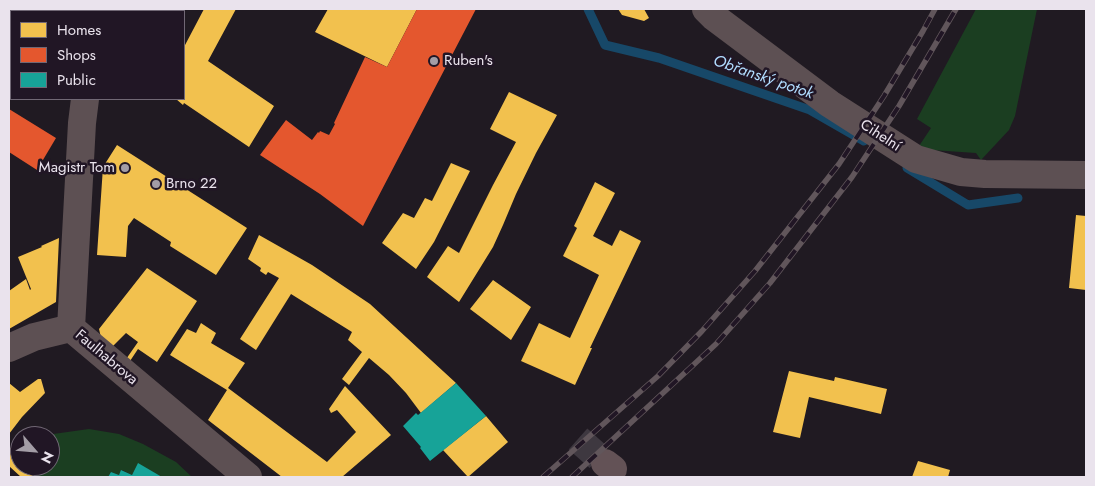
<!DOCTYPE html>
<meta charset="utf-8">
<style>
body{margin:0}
#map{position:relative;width:1095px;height:486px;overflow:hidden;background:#201a22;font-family:Jost,sans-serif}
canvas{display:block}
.frame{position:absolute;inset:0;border:10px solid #eae3ed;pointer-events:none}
.legend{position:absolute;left:10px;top:10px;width:175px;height:90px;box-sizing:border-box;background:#211625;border:1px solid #716875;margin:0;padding:6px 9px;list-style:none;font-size:15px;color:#eae3ed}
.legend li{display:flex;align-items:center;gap:10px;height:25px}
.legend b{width:25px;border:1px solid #716875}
.north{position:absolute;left:10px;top:426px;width:50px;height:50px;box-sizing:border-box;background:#211625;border:1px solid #716875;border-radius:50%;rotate:117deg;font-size:14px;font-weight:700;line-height:20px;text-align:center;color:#eae3ed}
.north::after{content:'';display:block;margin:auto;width:18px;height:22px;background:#a39da6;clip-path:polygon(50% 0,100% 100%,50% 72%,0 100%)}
</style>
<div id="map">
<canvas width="1095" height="486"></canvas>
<div class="frame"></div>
<ul class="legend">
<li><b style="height:14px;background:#f2c14e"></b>Homes</li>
<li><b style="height:14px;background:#e4572e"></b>Shops</li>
<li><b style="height:14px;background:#17a398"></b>Public</li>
</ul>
<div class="north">N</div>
</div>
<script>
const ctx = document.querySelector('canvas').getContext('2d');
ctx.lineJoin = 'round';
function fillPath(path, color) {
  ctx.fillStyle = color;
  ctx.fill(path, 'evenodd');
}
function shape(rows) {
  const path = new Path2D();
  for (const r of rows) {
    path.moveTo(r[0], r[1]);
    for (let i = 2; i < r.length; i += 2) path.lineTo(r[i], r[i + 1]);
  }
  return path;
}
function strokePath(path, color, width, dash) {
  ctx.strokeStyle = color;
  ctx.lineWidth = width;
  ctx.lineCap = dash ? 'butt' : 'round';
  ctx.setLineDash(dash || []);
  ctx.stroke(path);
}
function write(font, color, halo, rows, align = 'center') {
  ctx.font = font + ' Jost,sans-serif';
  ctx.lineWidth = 5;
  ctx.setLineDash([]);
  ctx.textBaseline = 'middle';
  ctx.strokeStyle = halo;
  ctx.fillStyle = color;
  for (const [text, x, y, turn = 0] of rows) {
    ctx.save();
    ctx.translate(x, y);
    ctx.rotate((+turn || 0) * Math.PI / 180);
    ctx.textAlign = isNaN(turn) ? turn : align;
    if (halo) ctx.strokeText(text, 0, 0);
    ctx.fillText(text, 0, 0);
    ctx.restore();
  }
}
fillPath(shape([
 [976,9,1037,9,1015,116,1009,130,981,160,976,153,917,149,931,128,917,119],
 [89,429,119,434,143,444,176,462,192,477,162,477,138,464,132,475,122,470,119,475,111,472,108,477,32,477,36,466,50,466,50,436,46,436,46,435]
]), '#1b3e21');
fillPath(shape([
 [63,9,150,9,149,11,61,11],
 [204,9,236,9,208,61,274,106,249,147,184,103,183,105,176,99,184,99,184,47],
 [328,9,417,9,387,67,315,32],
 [618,9,644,9,649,18,644,21,622,15],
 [509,92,557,115,536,153,516,194,503,225,493,247,459,302,427,277,448,246,459,253,493,185,516,142,490,129],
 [117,145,247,228,216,275,170,246,171,242,134,218,128,226,126,257,97,255,103,167],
 [451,163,470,171,434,242,416,269,382,243,403,213,414,218,425,198,432,201],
 [595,182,615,193,593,236,612,246,620,230,641,241,590,348,592,348,575,385,521,361,539,323,570,338,599,275,563,256,577,228,574,226],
 [1076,215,1086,216,1086,290,1069,288],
 [259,235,312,265,370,304,456,383,421,413,406,393,389,375,369,358,349,385,342,379,362,352,348,340,352,332,291,294,256,350,240,339,279,278,268,272,266,275,260,271,261,268,248,259],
 [59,238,56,302,9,329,9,291,26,279,30,290,31,289,18,257,42,247,41,246],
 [147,268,197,301,157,362,138,349,128,364,124,362,138,342,126,333,108,351,103,346,99,329],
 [493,280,531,307,511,340,470,309],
 [201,323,216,333,211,343,245,363,228,388,327,462,356,432,337,410,331,413,329,409,345,386,391,435,342,477,282,477,208,420,227,390,170,355,187,329,196,333],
 [789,371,834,381,835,377,887,389,881,414,809,397,800,438,773,432],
 [38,379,41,379,45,393,22,417,9,434,9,383,20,392],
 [486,416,508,442,468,477,443,450],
 [9,447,20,455,20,466,36,466,32,477,21,477,9,466],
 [918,461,950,470,948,477,912,477]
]), '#f2c14e');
fillPath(shape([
 [417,9,476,9,363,226,320,194,260,155,286,120,312,140,318,132,319,133,320,131,329,135,335,124,334,123,365,57,387,67],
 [9,109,56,138,37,170,9,152]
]), '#e4572e');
fillPath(shape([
 [456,383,486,416,430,461,420,448,421,447,403,426,416,413,418,415],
 [138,463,162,477,108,477,111,472,119,475,121,470,132,475]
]), '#17a398');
strokePath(shape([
 [588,9,605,45,659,58,810,110,864,141],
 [907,168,968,205,1018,198]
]), '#174868', 9);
strokePath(shape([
 [578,439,605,463]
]), '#3e3840', 28, [28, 14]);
strokePath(shape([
 [706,9,714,17,830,104,916,159,961,172,985,174,1086,175],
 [71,328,248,477],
 [71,328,82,123,85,99],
 [9,348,34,337,71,328]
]), '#5d5053', 28);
strokePath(shape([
 [605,463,613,469]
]), '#635256', 28);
const rail = shape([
 [543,477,658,376,702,331,755,271,839,164,884,96,923,31,935,9],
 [572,477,716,344,770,283,852,177,899,106,956,9]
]);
strokePath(rail, '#61565b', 5.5);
strokePath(rail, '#211625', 4, [11]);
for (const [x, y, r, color] of [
 [434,61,5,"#a39da6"],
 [125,168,5,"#a39da6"],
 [156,184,5,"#a39da6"]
]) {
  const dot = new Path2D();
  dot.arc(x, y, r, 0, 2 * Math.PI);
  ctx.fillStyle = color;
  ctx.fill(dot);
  strokePath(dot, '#211625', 2);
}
write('15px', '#eae3ed', '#211625', [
 ["Ruben's",444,61],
 ["Magistr Tom",115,168,"right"],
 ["Brno 22",166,184]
], 'left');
write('15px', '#eae3ed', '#211625', [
 ["Cihelní",880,136,33],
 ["Faulhabrova",106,358,40]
]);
write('italic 16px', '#b0dcfe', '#211625', [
 ["Obřanský potok",763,78,19]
]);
</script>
